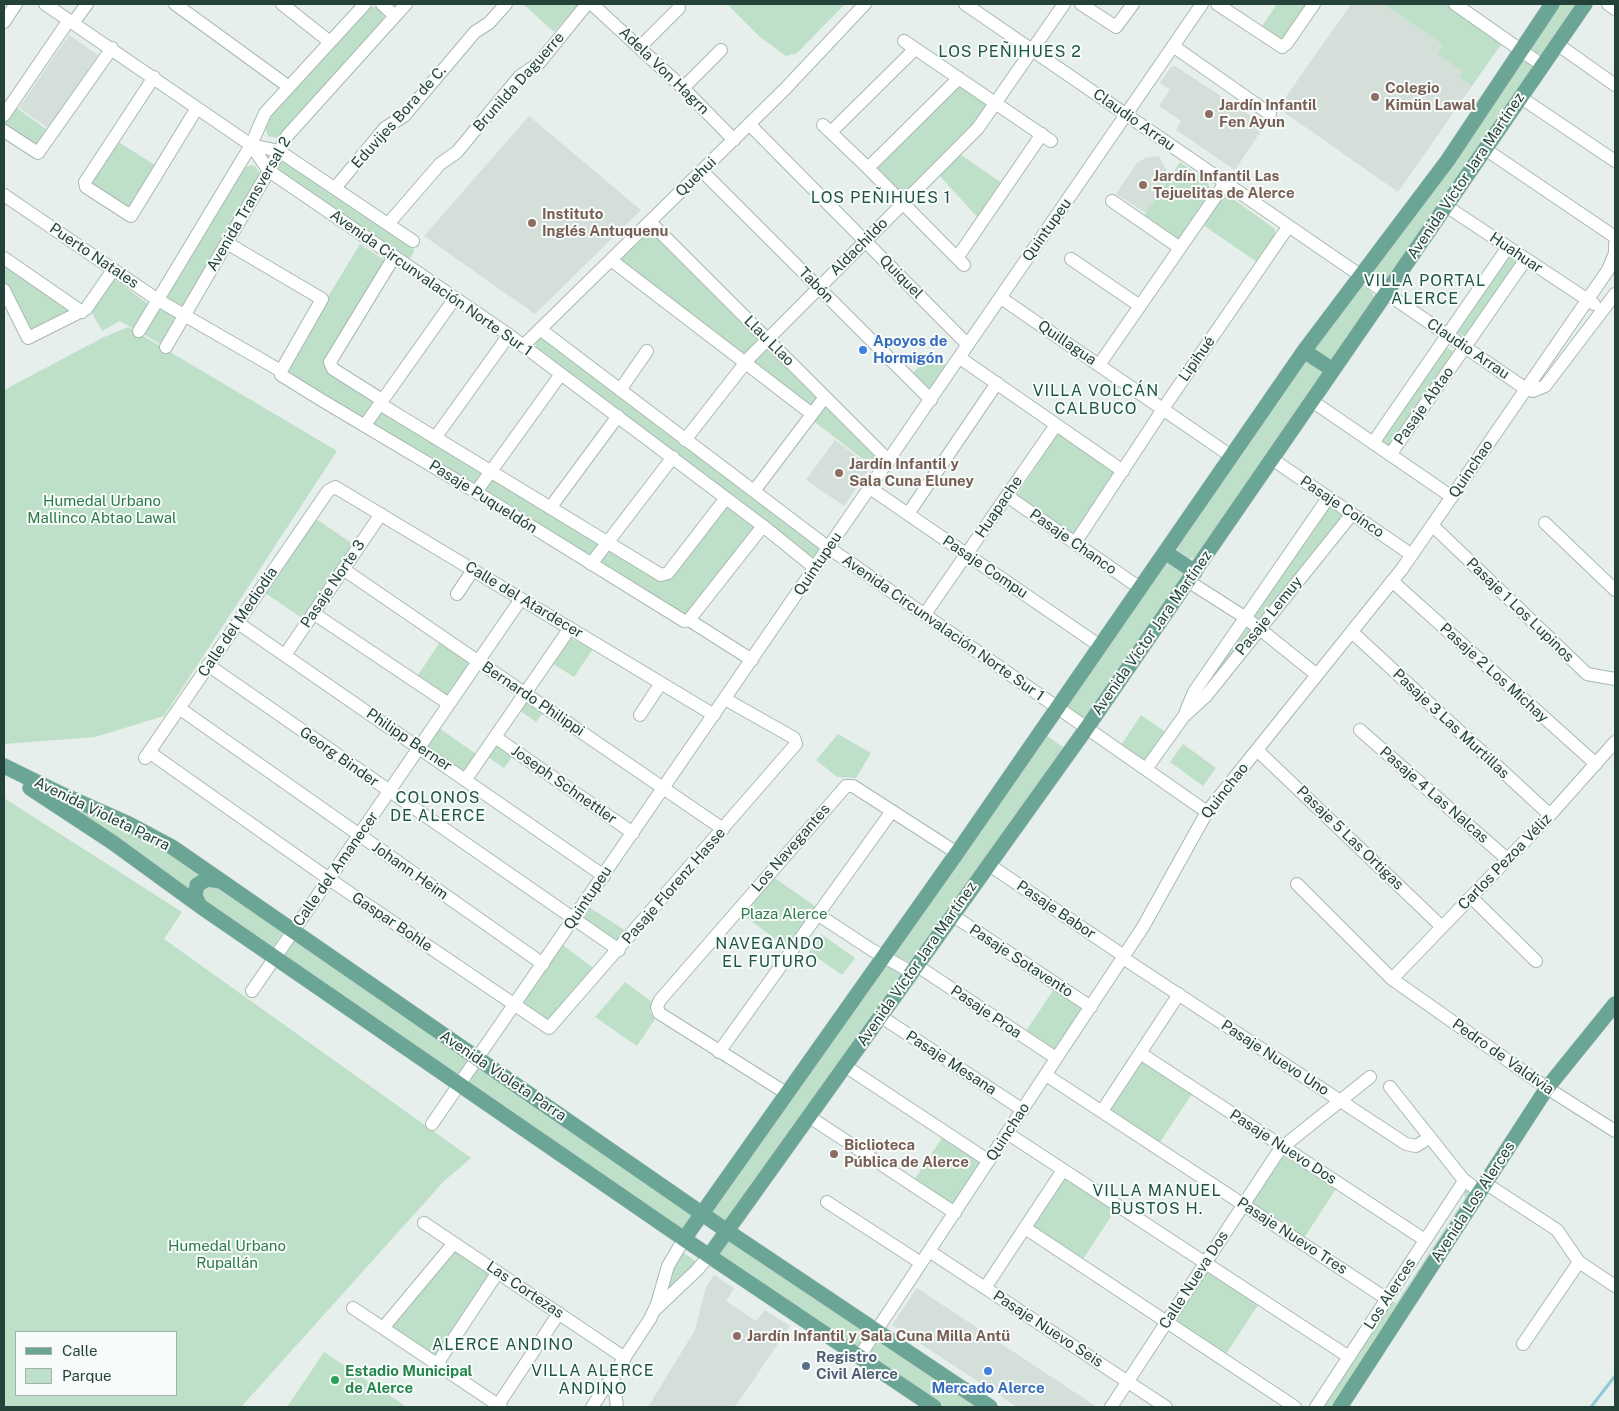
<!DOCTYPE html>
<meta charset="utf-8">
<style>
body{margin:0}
#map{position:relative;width:1619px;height:1411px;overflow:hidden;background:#e6efeb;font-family:"Public Sans",sans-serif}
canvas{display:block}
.frame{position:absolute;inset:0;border:5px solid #24423a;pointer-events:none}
.legend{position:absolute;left:15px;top:1331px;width:162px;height:65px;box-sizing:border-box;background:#f7fbf9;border:1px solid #a3b1ad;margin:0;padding:6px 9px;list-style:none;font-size:15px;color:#24423a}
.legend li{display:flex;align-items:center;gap:10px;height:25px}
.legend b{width:25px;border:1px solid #a3b1ad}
</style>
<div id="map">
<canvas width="1619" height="1411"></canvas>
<div class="frame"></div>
<ul class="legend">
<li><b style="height:6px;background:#6aa596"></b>Calle</li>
<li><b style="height:14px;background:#bfe0c8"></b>Parque</li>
</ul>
</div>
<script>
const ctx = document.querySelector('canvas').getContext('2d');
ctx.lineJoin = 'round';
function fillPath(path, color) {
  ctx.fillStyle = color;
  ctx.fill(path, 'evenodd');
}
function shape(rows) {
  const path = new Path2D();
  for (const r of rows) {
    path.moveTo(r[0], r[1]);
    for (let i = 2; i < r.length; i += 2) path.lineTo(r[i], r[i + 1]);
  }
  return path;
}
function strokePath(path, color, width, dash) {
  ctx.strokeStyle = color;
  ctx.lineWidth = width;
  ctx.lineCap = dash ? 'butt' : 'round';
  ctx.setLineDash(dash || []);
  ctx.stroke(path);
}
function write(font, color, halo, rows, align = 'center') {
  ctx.font = font + ' "Public Sans",sans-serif';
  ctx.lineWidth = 4;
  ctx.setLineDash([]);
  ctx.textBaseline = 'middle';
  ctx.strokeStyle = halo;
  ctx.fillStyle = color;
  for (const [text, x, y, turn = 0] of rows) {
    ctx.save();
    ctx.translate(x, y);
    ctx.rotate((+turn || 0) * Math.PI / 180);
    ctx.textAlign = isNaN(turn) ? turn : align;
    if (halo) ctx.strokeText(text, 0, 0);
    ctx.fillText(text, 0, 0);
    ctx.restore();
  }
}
fillPath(shape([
 [1351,4,1384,4,1443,45,1438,54,1463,72,1460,77,1472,86,1398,192,1278,108],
 [69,35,98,55,48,128,19,108],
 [1175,66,1265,125,1235,170,1176,130,1181,121,1159,106,1170,90,1160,83,1171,67],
 [529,116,641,210,535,314,424,236],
 [1159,156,1170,177,1146,213,1116,194,1137,163,1145,158],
 [835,440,871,467,844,506,806,480],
 [714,1275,734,1288,726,1301,756,1321,765,1310,790,1326,735,1407,648,1407,695,1330,706,1287],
 [917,1288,1097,1407,1017,1407,892,1325]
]), '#d4dfda');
fillPath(shape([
 [523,4,579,4,554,32],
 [727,4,845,4,797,53,786,56,760,37],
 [1277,4,1311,4,1283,42,1260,29],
 [1384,4,1446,4,1502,43,1472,86,1459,77,1463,72,1437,54,1443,45],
 [1558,4,1580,4,1543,55,1536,53,1531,48],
 [369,7,378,7,382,11,384,18,382,23,280,136,276,138,268,136,264,125,273,112],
 [1523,60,1526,60,1534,68,1385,281,1377,278,1374,270],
 [962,86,987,104,986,106,973,125,903,195,875,169,954,88],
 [14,106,50,132,40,147,4,127,4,120],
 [117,141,158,167,132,210,90,186],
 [960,154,1003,184,979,219,939,175],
 [282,160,414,247,414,252,409,260,278,171,277,166],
 [1180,162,1207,181,1211,190,1181,237,1176,239,1143,217],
 [251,165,256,167,260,174,183,307,166,297,242,169],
 [1229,196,1275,229,1275,235,1257,262,1203,225,1223,197],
 [651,230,761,337,744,356,620,260],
 [360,244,387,262,327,360,374,400,363,418,283,371],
 [1508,255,1517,261,1465,337,1458,333,1456,331],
 [4,260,73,311,33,333,27,331,4,283],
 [113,278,147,303,147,306,134,329,120,321,102,331,91,311],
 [1363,287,1368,289,1375,297,1195,558,1189,558,1178,551,1177,545,1307,356,1360,288],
 [161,306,177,316,161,345,144,334],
 [128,327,337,451,164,716,95,737,4,744,4,390,102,338],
 [541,338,819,548,816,556,811,557,536,348,536,341],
 [769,346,821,394,813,408,753,362],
 [1446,347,1454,352,1392,447,1380,444],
 [931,353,947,366,932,387,927,387,913,373],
 [825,404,882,460,876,469,812,420],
 [379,411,484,472,474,486,372,427],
 [1058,433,1116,472,1073,535,1016,497],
 [489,476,600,542,592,555,588,557,481,488],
 [1328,504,1346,512,1259,621,1252,616],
 [725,505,754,528,688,617,599,562,608,550,658,578],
 [316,519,356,546,305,620,265,593],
 [1167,560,1186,573,1088,718,1083,719,1067,709,1066,704],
 [1244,625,1253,630,1202,697,1197,693],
 [570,638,593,649,574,677,550,662],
 [442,639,471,661,450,694,445,696,416,678],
 [524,701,545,710,536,722,518,709],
 [1141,715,1167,733,1148,760,1143,761,1121,745],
 [439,728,479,756,464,773,427,747],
 [838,734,871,753,856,778,837,777,816,760],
 [1046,735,1064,748,911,963,897,957,894,955],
 [493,744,515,753,504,768,485,755],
 [1183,744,1216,768,1203,786,1170,762],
 [4,798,182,912,164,939,471,1158,444,1181,241,1407,4,1407],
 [16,1332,176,1332,176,1395,16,1395],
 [73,807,139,832,202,875,190,891],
 [773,877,818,908,789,949,743,915],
 [210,882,283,932,274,947,199,898,200,887],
 [589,907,629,933,619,943,583,919],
 [821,934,855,958,842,975,809,952],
 [293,940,469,1060,458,1076,283,957],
 [563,945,597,971,551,1025,520,1007],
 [886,963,903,972,727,1222,709,1211],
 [625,982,652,1002,650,1011,655,1019,637,1046,595,1017],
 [1056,986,1084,1006,1055,1051,1024,1034],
 [1140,1059,1194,1091,1158,1145,1108,1110],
 [479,1067,692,1216,682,1230,468,1082],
 [944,1135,981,1162,954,1205,912,1183],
 [1285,1153,1338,1186,1302,1241,1252,1208,1251,1202],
 [1064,1177,1116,1209,1081,1262,1031,1224],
 [1467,1189,1470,1193,1333,1407,1322,1407,1389,1304,1397,1302,1465,1198,1464,1193],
 [728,1239,867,1331,867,1334,859,1346,858,1348,717,1253],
 [455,1252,459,1252,491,1274,436,1358,392,1330,392,1324],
 [682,1252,697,1262,667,1289,670,1274],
 [1209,1271,1260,1302,1224,1357,1176,1326,1175,1319,1205,1272],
 [878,1339,982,1407,944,1407,868,1356,868,1352],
 [324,1352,407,1407,287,1407]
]), '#bfe0c8');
strokePath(shape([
 [1591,1407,1615,1376]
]), '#8ec9d4', 3);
const minor = shape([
 [45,4,251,145,269,171,509,335,763,526,815,568],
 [175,4,289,87],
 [282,4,330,42],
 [382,4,395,16],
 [592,4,683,88,734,140],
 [965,4,1526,389,1533,391,1545,386,1615,294],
 [1081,4,1116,27,1133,4],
 [1217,4,1282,47,1287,43,1314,4],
 [1455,4,1542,65],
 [1608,4,1615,9],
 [4,22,16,4],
 [73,23,87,4],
 [904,41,1051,141],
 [1557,44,1615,85],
 [1173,46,1270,114],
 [640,47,679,8],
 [154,77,85,182,86,187,131,216,197,108],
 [683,88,721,50],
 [1520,97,1615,161],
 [4,115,69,20],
 [750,125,968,345],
 [823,125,868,168,964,265],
 [4,131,38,153,112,48],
 [831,132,915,49],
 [251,145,279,151,413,241],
 [1485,149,1615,237],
 [868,168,959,78],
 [702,171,931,400],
 [335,188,385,128,404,116,475,32,489,23,506,4],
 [4,195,158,300,281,371],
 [1112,201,1180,248],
 [1446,206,1594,304],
 [650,222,889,461],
 [388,224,440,164,457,152,519,77,539,63,587,4],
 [227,243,322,299,281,371],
 [4,258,82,312],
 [957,258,1042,134],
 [1071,259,1140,306],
 [611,260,812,414],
 [4,290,28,338,86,309,113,270],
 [1001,298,1231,456],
 [540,329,829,548,1207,812],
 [139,331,251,145,265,113,365,4],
 [523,346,785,89,865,4],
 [166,347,271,167,287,136,406,4],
 [960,358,1123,471],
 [1099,365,1225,183],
 [281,371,281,375,323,401,476,492,684,621,689,620],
 [620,390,647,351],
 [382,400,333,369,330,362,394,257],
 [1312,401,1452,497],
 [380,404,661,575,668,573,726,498],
 [365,425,455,298],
 [435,438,509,335],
 [685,440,750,357,978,128,1064,4],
 [1373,443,1508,247],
 [1390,455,1526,259],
 [1272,459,1412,555],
 [870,488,1100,646],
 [754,491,825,397],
 [476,492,561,374],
 [1007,496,1140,588],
 [550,508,618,416],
 [908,514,997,383],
 [1545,523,1615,590],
 [1432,525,1587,674,1615,679],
 [1075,543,1169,400,1288,227],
 [591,564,673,457],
 [343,569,723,829],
 [1188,581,1246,618,1317,675],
 [1392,581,1596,764],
 [457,594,473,570],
 [313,613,449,704],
 [925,614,1056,425],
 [689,620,763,526],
 [689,620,752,660],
 [238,623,604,876],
 [1352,632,1550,815],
 [285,655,381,514],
 [208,665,619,950],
 [179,708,543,964],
 [1186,711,1194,692,1328,498],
 [640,715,661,683],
 [1360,730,1507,859],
 [495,737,633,833],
 [1257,750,1442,927],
 [149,752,329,879,549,1028,796,744,794,738,725,699],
 [145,758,328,491,335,487,714,715],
 [1146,769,1184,716,1206,696,1352,514],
 [466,779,570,628],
 [988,864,1124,956],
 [1297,884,1392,979,1547,1088,1615,1131],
 [1471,897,1536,961],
 [817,914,872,950,911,972],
 [952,915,1091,1007],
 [1123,958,1406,1144,1416,1146,1429,1138],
 [916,965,1056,1058],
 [1392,979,1550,815,1615,742],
 [252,991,521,599],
 [880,1016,1023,1110],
 [719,1052,892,811],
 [1140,1053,1425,1240],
 [845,1066,989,1161],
 [1046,1075,1387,1299],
 [1390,1087,1463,1179,1480,1192],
 [786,1093,659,1013,657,1007,660,1000,846,786,853,786,957,853],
 [1102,1111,1179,994],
 [808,1116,955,1213],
 [432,1124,1202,4],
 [1007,1133,1349,1357],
 [1485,1183,1557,1230,1579,1262,1615,1286],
 [827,1202,921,1263],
 [424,1223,625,1358],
 [1025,1228,1295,1407],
 [929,1251,1166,1407],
 [985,1288,1063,1170],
 [353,1308,501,1407],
 [656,1309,697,1270,709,1256],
 [383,1328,454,1243],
 [1523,1344,1579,1262],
 [859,1357,1143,927,1207,812,1402,569,1608,270,1615,253,1615,244],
 [437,1364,498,1272],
 [613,1376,617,1407],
 [498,1405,559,1313],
 [592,1407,650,1319,657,1304,668,1266,684,1239],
 [1111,1407,1280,1149,1370,1077],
 [1316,1407,1464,1181]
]);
const major = shape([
 [1304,351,1333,370],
 [1165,552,1195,572],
 [4,766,57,792,129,824,172,847,727,1231,990,1407],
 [30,788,112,842,200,906,684,1239,934,1407],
 [200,906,195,896,197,885,207,879,220,881],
 [684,1239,957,853,1304,351,1448,160,1552,4],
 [709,1256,1086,729,1585,4],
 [1340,1407,1547,1088,1615,1004]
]);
strokePath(minor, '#a8b8b2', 14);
strokePath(major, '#c2cac8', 16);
strokePath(minor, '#fff', 12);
strokePath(major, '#6aa596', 15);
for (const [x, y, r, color] of [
 [1375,97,5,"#8d6e63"],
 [1209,114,5,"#8d6e63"],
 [1143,185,5,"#8d6e63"],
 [532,223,5,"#8d6e63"],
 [863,350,5,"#3f7fe0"],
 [839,473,5,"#8d6e63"],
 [834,1154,5,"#8d6e63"],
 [737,1336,5,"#8d6e63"],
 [806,1366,5,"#5c6f8a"],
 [988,1371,5,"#3f7fe0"],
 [335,1380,5,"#2e9e5b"]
]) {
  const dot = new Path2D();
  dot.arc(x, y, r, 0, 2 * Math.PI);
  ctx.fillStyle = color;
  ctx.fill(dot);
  strokePath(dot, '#f7fbf9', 2);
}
write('15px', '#24423a', '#f7fbf9', [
 ["Adela Von Hagrn",664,71,44],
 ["Brunilda Daguerre",519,82,-48],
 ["Eduvijes Bora de C.",399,117,-48],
 ["Claudio Arrau",1134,120,35],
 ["Avenida Víctor Jara Martínez",1466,176,-56],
 ["Quehui",696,177,-44],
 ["Avenida Transversal 2",249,204,-60],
 ["Quintupeu",1047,230,-55],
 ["Aldachildo",859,247,-45],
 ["Huahuar",1516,253,34],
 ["Puerto Natales",94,256,34],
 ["Quiquel",901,277,45],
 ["Avenida Circunvalación Norte Sur 1",431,283,35],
 ["Tabón",816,285,45],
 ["Llau Llao",769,341,45],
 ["Quillagua",1067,343,34],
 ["Claudio Arrau",1468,349,34],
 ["Lipihué",1197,359,-55],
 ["Pasaje Abtao",1424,406,-55],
 ["Quinchao",1471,469,-56],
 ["Pasaje Puqueldón",483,497,32],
 ["Huapache",999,507,-56],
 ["Pasaje Coínco",1342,507,34],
 ["Pasaje Chanco",1073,542,35],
 ["Quintupeu",818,564,-56],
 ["Pasaje Compu",985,567,34],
 ["Pasaje Norte 3",333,584,-56],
 ["Calle del Atardecer",524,600,31],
 ["Pasaje 1 Los Lupinos",1520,610,44],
 ["Pasaje Lemuy",1269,616,-51],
 ["Calle del Mediodía",238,622,-56],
 ["Avenida Circunvalación Norte Sur 1",943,628,35],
 ["Avenida Víctor Jara Martínez",1152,633,-55],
 ["Pasaje 2 Los Michay",1494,673,42],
 ["Bernardo Philippi",533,699,34],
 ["Pasaje 3 Las Murtillas",1451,724,43],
 ["Philipp Berner",409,740,34],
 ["Georg Binder",339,757,35],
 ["Joseph Schnettler",564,785,35],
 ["Quinchao",1225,791,-52],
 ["Pasaje 4 Las Nalcas",1434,795,41],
 ["Avenida Violeta Parra",102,814,26],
 ["Pasaje 5 Las Ortigas",1350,838,44],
 ["Los Navegantes",791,848,-49],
 ["Carlos Pezoa Véliz",1505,862,-46],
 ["Calle del Amanecer",336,869,-55],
 ["Johann Heim",410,871,35],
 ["Pasaje Florenz Hasse",674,886,-49],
 ["Quintupeu",588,898,-56],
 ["Pasaje Babor",1056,910,34],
 ["Gaspar Bohle",392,922,34],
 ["Pasaje Sotavento",1021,961,33],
 ["Avenida Víctor Jara Martínez",917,964,-55],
 ["Pasaje Proa",986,1012,34],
 ["Pedro de Valdivia",1503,1057,35],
 ["Pasaje Nuevo Uno",1275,1058,33],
 ["Pasaje Mesana",951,1063,33],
 ["Avenida Violeta Parra",503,1076,34],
 ["Quinchao",1008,1132,-57],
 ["Pasaje Nuevo Dos",1283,1147,33],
 ["Avenida Los Alerces",1473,1202,-57],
 ["Pasaje Nuevo Tres",1292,1236,33],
 ["Calle Nueva Dos",1194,1280,-57],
 ["Las Cortezas",525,1290,34],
 ["Los Alerces",1390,1294,-57],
 ["Pasaje Nuevo Seis",1048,1329,33]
]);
write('bold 15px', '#785e54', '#f7fbf9', [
 ["Colegio",1385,88],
 ["Kimün Lawal",1385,105],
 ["Jardín Infantil",1219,105],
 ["Fen Ayun",1219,122],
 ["Jardín Infantil Las",1153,176],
 ["Tejuelitas de Alerce",1153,193],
 ["Instituto",542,214],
 ["Inglés Antuquenu",542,231],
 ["Jardín Infantil y",849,464],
 ["Sala Cuna Eluney",849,481],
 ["Biclioteca",844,1145],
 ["Pública de Alerce",844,1162],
 ["Jardín Infantil y Sala Cuna Milla Antü",747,1336]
], 'left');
write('bold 15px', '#366cbe', '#f7fbf9', [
 ["Apoyos de",873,341],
 ["Hormigón",873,358],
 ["Mercado Alerce",988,1388,"center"]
], 'left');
write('15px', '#2d7a4b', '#f7fbf9', [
 ["Humedal Urbano",102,501],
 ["Mallinco Abtao Lawal",102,518],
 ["Plaza Alerce",784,914],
 ["Humedal Urbano",227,1246],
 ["Rupallán",227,1263]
]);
write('bold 15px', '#4e5e75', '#f7fbf9', [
 ["Registro",816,1357],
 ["Civil Alerce",816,1374]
], 'left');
write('bold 15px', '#27864d', '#f7fbf9', [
 ["Estadio Municipal",345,1371],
 ["de Alerce",345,1388]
], 'left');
ctx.letterSpacing = '1px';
write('16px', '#1f5548', '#f7fbf9', [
 ["LOS PEÑIHUES 2",1010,52],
 ["LOS PEÑIHUES 1",881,198],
 ["VILLA PORTAL",1425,281],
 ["ALERCE",1425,299],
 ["VILLA VOLCÁN",1096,391],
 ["CALBUCO",1096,409],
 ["COLONOS",438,798],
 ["DE ALERCE",438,816],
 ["NAVEGANDO",770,944],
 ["EL FUTURO",770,962],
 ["VILLA MANUEL",1157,1191],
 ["BUSTOS H.",1157,1209],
 ["ALERCE ANDINO",503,1345],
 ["VILLA ALERCE",593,1371],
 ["ANDINO",593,1389]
]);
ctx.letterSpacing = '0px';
</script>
